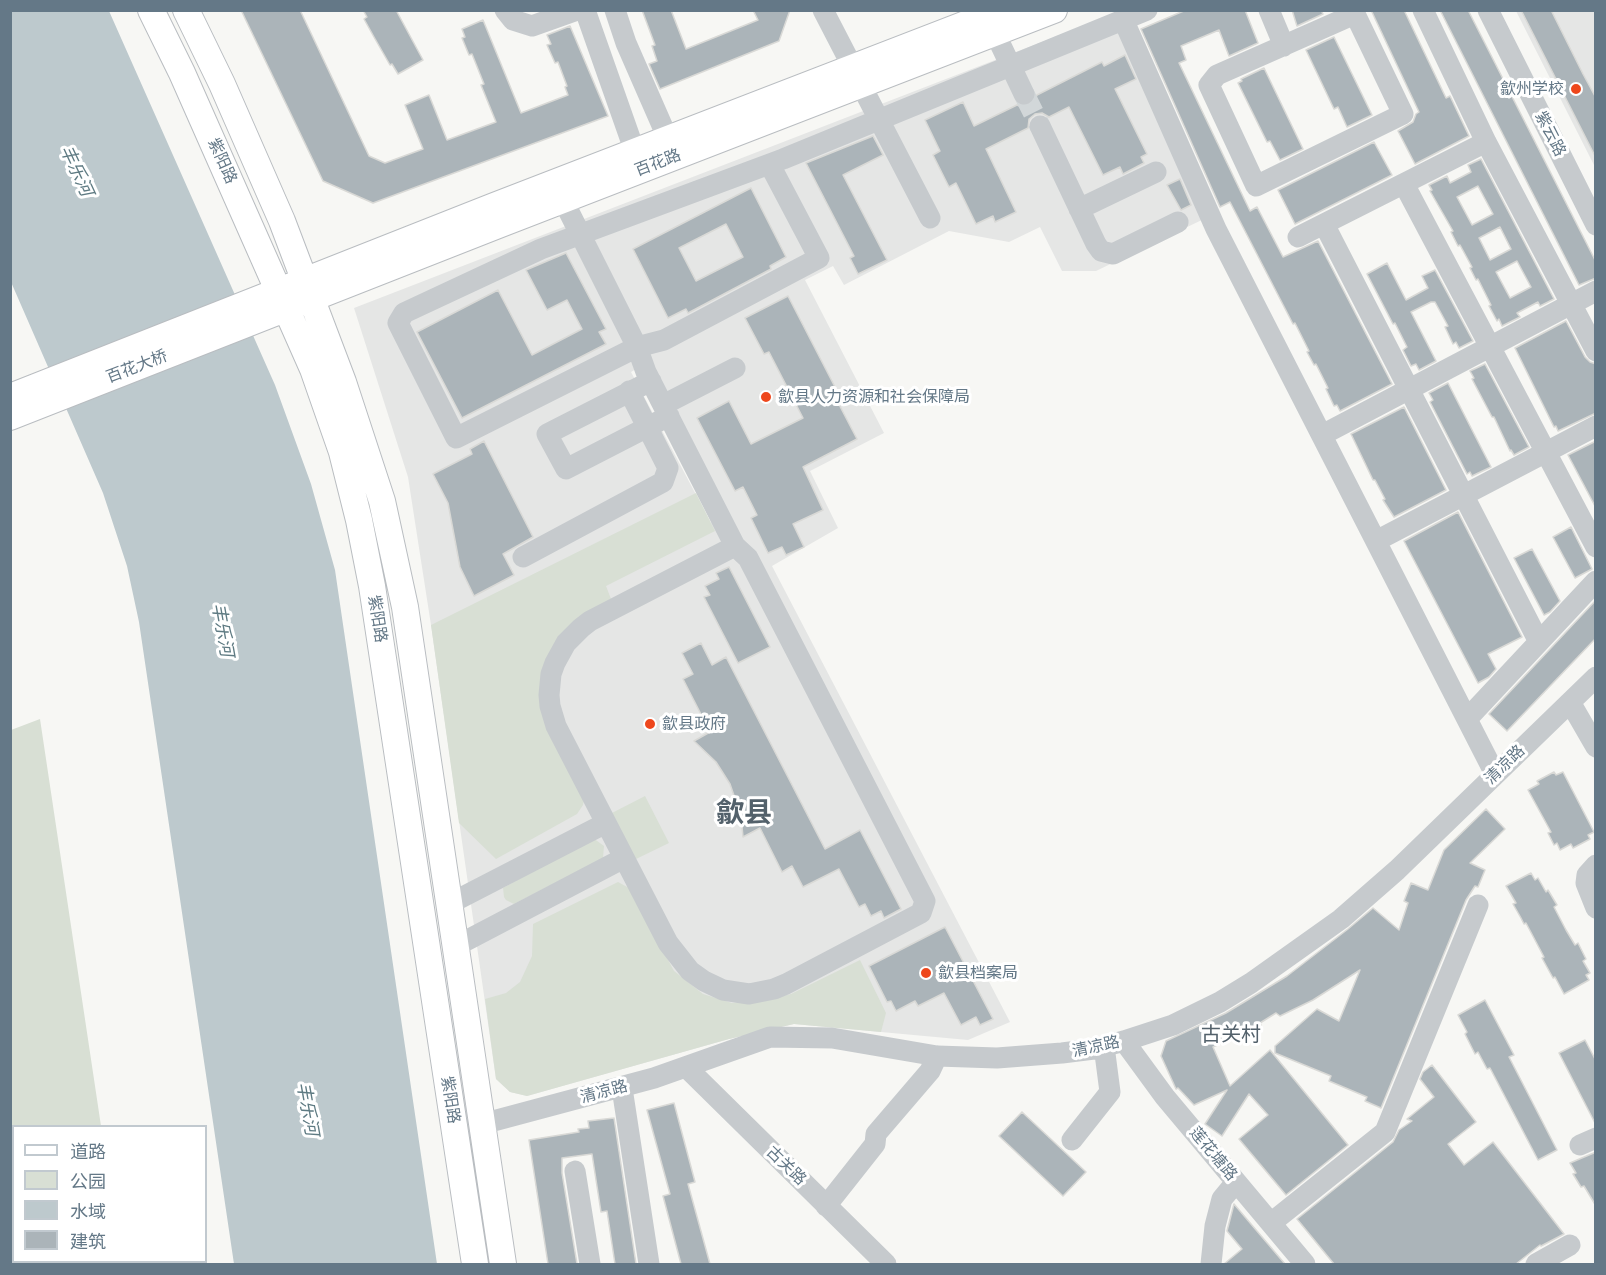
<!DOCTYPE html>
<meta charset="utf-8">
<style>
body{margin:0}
#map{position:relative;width:1606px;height:1275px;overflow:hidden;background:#f7f7f4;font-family:"IBM Plex Sans","Noto Sans SC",sans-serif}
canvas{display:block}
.frame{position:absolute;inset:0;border:12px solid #647887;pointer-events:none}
.legend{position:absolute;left:12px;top:1125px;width:195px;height:138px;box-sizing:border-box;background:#fff;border:2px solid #c1c9cf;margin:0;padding:8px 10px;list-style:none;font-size:18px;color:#647887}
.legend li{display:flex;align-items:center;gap:12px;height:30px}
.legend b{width:30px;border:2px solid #c1c9cf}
</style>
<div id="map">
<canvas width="1606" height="1275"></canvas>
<div class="frame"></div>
<ul class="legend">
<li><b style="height:8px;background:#fff"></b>道路</li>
<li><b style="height:16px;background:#d8dfd4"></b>公园</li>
<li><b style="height:16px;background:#bdc9cd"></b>水域</li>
<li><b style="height:16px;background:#abb4b9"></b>建筑</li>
</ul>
</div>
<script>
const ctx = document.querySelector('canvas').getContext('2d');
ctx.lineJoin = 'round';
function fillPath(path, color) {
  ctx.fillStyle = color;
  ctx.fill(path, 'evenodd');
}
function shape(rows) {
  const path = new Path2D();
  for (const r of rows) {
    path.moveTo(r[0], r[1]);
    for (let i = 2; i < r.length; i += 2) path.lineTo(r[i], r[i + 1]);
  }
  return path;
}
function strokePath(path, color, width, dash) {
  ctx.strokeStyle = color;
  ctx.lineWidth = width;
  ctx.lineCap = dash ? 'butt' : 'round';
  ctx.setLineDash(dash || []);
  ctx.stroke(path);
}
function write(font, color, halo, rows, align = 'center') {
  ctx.font = font + ' "IBM Plex Sans","Noto Sans SC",sans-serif';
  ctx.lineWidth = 6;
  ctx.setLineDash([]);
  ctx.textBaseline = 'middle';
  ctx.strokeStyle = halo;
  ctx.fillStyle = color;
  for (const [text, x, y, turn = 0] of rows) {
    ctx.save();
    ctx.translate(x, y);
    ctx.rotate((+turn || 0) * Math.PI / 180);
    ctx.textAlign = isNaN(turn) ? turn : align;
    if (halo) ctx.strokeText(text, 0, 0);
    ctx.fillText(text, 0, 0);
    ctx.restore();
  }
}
fillPath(shape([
 [1516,11,1595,11,1595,167],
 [1114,14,1208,217,1096,271,1062,271,1040,227,1009,242,949,231,844,285,833,266,805,280,884,433,810,471,838,528,772,566,1010,1022,968,1040,794,1024,729,1039,527,1096,510,1092,496,1079,431,625,408,477,354,308],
 [648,362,727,514,711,523,631,372]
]), '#e5e6e5');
fillPath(shape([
 [696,493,715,531,606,586,611,599,549,661,584,800,583,805,577,814,496,859,459,823,431,625],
 [40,719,101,1126,14,1126,14,1262,121,1262,121,1264,11,1264,11,730],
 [645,796,669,843,634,860,610,814],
 [593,838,604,846,603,858,514,904,506,900,504,897,503,888],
 [618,882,629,888,674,971,703,994,732,1003,778,997,791,994,860,960,886,1013,881,1032,794,1024,729,1039,527,1096,510,1092,496,1079,485,999,506,993,520,982,532,956,533,924]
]), '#d8dfd4');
fillPath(shape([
 [10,11,109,11,275,385,311,484,335,570,437,1264,234,1264,139,622,127,566,103,493,11,282]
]), '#bdc9cd');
const building = shape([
 [241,10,300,10,369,156,385,163,423,149,405,105,429,95,447,140,496,122,481,85,484,84,472,54,469,55,462,38,465,37,462,29,483,20,521,113,568,95,565,87,567,86,558,62,555,63,547,45,551,44,547,35,570,26,608,116,373,203,323,181,241,10],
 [363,10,396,10,423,60,398,74,392,64,390,65,374,37,364,19,367,17,363,10],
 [642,10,671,10,686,49,758,20,753,10,790,10,779,41,660,89,649,64,657,61,652,46,655,45,642,10],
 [1186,10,1245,10,1258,43,1229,56,1219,30,1181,46,1186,60,1179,63,1250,211,1257,207,1283,257,1318,241,1392,384,1340,411,1337,405,1334,406,1326,389,1328,388,1316,364,1314,365,1307,352,1309,351,1295,323,1293,324,1230,202,1220,207,1141,29,1186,10],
 [1292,10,1321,10,1323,14,1297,26,1292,10],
 [1371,10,1404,10,1446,98,1450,96,1469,136,1415,164,1398,131,1413,122,1416,114,1419,112,1371,10],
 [1440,10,1468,10,1596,262,1596,278,1579,285,1440,10],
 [1521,10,1551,10,1583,74,1596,98,1596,158,1521,10],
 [1334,37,1372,115,1347,127,1338,107,1334,109,1306,50,1334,37],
 [1125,55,1136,79,1115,89,1147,154,1141,157,1144,163,1123,174,1120,167,1103,175,1069,107,1049,117,1042,113,1035,114,1029,119,1028,128,986,149,1016,212,995,222,993,216,976,224,956,183,949,187,933,155,940,151,925,120,963,102,974,126,1017,105,1022,107,1029,106,1034,102,1037,95,1102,62,1104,66,1125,55],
 [1264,68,1303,149,1280,160,1270,141,1267,142,1238,83,1242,81,1241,79,1264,68],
 [873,136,883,155,843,175,887,260,858,274,850,258,854,256,806,163,873,136],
 [1374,142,1392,175,1295,224,1278,190,1374,142],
 [1481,159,1554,299,1540,306,1538,302,1517,313,1520,317,1502,326,1499,319,1497,321,1489,306,1491,305,1478,279,1476,280,1470,268,1472,267,1460,245,1458,246,1451,232,1453,231,1430,191,1432,190,1429,185,1447,176,1450,183,1471,172,1468,165,1481,159],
 [1478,186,1493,214,1472,225,1457,197,1478,186],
 [1500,227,1511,249,1490,260,1479,238,1500,227],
 [1517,261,1531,287,1510,298,1496,272,1517,261],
 [1180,179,1191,205,1181,210,1167,185,1180,179],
 [751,188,786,257,770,266,771,269,688,313,686,309,668,318,633,249,751,188],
 [726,224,743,257,696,281,679,248,726,224],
 [566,253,606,329,599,332,606,344,462,418,417,332,498,290,532,355,582,329,567,300,547,310,526,270,566,253],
 [1387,263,1406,300,1428,288,1422,276,1435,270,1473,341,1459,348,1456,342,1453,344,1445,327,1448,326,1435,302,1431,302,1411,312,1436,361,1419,370,1416,364,1411,366,1403,350,1407,347,1395,323,1393,324,1367,274,1387,263],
 [788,296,836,389,832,391,857,439,803,467,823,510,793,524,804,547,786,555,782,547,768,553,751,518,757,515,743,487,735,491,697,418,729,401,751,444,803,418,769,352,764,354,745,318,788,296],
 [1566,321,1585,357,1590,362,1596,364,1596,413,1558,431,1556,426,1554,427,1515,348,1566,321],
 [1485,364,1529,447,1514,455,1511,450,1510,451,1494,417,1492,417,1472,379,1474,378,1470,371,1485,364],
 [1448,383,1491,467,1472,476,1470,472,1467,474,1430,402,1433,400,1429,393,1448,383],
 [1404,407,1446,490,1394,517,1383,500,1385,499,1375,480,1373,480,1351,434,1404,407],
 [484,441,533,537,503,554,514,575,474,596,460,567,448,503,433,474,472,454,470,449,484,441],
 [1596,441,1596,508,1568,455,1596,441],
 [1458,512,1522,637,1488,654,1496,669,1489,677,1478,683,1404,541,1458,512],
 [1571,527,1592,569,1575,578,1553,537,1571,527],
 [1532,549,1560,601,1550,612,1544,615,1514,558,1532,549],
 [729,567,770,647,738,663,704,597,710,595,705,586,719,579,716,573,729,567],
 [1596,600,1596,638,1507,731,1489,714,1596,600],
 [701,643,712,665,726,657,825,849,860,830,901,909,884,918,881,911,871,916,865,904,859,907,839,869,803,887,792,866,782,872,760,828,743,837,741,816,730,784,716,762,694,741,710,732,683,679,693,674,682,653,701,643],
 [1554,772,1556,775,1563,772,1594,832,1588,835,1590,839,1573,848,1571,844,1560,850,1557,843,1554,845,1548,833,1551,832,1528,790,1539,784,1537,781,1554,772],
 [1486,809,1505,829,1470,863,1485,870,1478,887,1475,886,1466,900,1381,1108,1365,1101,1367,1097,1329,1081,1331,1076,1275,1053,1275,1046,1317,1009,1339,1021,1360,970,1313,1000,1280,1016,1276,1013,1260,1023,1261,1025,1213,1047,1230,1086,1270,1050,1348,1145,1286,1195,1239,1139,1268,1115,1249,1094,1222,1136,1205,1124,1227,1090,1194,1105,1178,1088,1176,1089,1161,1056,1166,1041,1226,1013,1287,976,1348,929,1373,908,1399,930,1408,903,1404,901,1411,883,1428,890,1444,850,1486,809],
 [1531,873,1535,880,1538,878,1546,892,1548,890,1557,905,1554,907,1566,930,1575,945,1578,943,1586,959,1583,961,1590,973,1586,975,1589,980,1564,994,1555,977,1553,978,1542,958,1544,957,1526,923,1524,924,1521,918,1513,904,1516,903,1506,886,1531,873],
 [945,927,993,1019,980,1025,976,1017,961,1025,944,993,918,1006,915,1001,896,1011,891,1001,887,1002,869,966,945,927],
 [1485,1000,1514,1055,1509,1057,1557,1150,1538,1160,1490,1068,1487,1069,1478,1052,1475,1054,1465,1034,1467,1032,1458,1015,1485,1000],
 [1585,1040,1596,1061,1596,1125,1559,1053,1585,1040],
 [1432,1065,1476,1122,1448,1144,1464,1165,1493,1142,1564,1234,1541,1246,1540,1245,1516,1264,1334,1264,1297,1219,1393,1142,1399,1130,1412,1121,1407,1119,1434,1097,1420,1079,1423,1072,1432,1065],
 [674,1103,695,1182,688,1184,710,1264,681,1264,663,1196,670,1194,647,1110,674,1103],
 [1022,1112,1086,1172,1063,1196,999,1136,1022,1112],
 [614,1118,636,1264,615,1264,607,1211,601,1212,592,1154,562,1158,562,1173,577,1264,548,1264,529,1140,579,1132,578,1129,589,1128,588,1121,614,1118],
 [1596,1152,1596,1206,1584,1186,1581,1187,1573,1174,1576,1173,1570,1163,1596,1152],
 [1234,1204,1245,1217,1285,1264,1224,1264,1242,1249,1227,1231,1234,1204]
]);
fillPath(building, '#abb4b9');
strokePath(building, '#d9d9d6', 1.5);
strokePath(shape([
 [1024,94,1040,126]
]), '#d2d7d9', 21, [21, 10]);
const major = shape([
 [151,10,182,73,313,369,342,452,359,520,372,586,475,1264],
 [186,10,222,84,282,221,343,382,382,501,405,607,503,1264],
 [10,397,494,206,1002,10],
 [10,417,501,224,1054,10]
]);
strokePath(major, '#b9bdc1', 28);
strokePath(shape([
 [505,10,513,20,532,26,577,10],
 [585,10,635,152],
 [615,10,626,43,668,139],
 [823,10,853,68],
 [1269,10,1284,46],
 [1423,10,1486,142,1596,351],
 [1488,10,1596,225],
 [1355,14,1403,114,1256,186,1209,85,1217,75,1355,14],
 [1123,19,1216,229,1495,774],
 [995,33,1024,94],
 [861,85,930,218],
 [1040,126,1096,244,1101,251,1113,254,1178,222],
 [770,165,819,258,664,340,637,347,456,438,398,323,404,313,541,249,783,159,1147,10],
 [1404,184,1596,547],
 [563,200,637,347,646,372,735,546,748,558,925,901,921,913,786,984,774,989,749,994,723,990,704,981,690,971,668,943,556,726,550,706,549,695,551,674,555,663,566,643,581,628,590,621,735,546],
 [1079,209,1156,172],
 [1324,224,1539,642],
 [1298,237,1486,142],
 [651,381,547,434,566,469,669,416],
 [663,405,735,368],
 [1322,435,1596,291],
 [1376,541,1596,426],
 [523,557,663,482,668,468,629,391],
 [1570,702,1596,747],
 [1467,719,1596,581],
 [1596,865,1587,875,1586,883,1596,908],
 [449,904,606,823],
 [456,946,624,858],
 [1124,1041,1165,1097,1305,1264],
 [686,1067,886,1264],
 [622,1088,649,1264],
 [482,1124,654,1078,770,1037,832,1038,937,1056,997,1058,1062,1053,1094,1049,1124,1041,1173,1025,1220,1002,1251,983,1341,919,1397,870,1596,677],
 [1072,1140,1110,1092,1104,1046],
 [1580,1145,1596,1138],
 [575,1171,590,1264],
 [826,1206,875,1144,876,1134,930,1071,937,1056],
 [1271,1223,1385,1132,1478,905],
 [1211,1264,1215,1226,1222,1199,1236,1182],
 [1536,1264,1570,1245]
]), '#c6cacd', 21);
strokePath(major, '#fff', 26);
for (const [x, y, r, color] of [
 [1576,89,6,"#ee471c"],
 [766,397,6,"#ee471c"],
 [650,724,6,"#ee471c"],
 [926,973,6,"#ee471c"]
]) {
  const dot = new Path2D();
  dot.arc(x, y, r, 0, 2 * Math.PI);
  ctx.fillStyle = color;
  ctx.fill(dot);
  strokePath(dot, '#fff', 2);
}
write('16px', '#647887', '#fff', [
 ["歙州学校",1564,89,"right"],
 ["歙县人力资源和社会保障局",778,397],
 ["歙县政府",662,724],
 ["歙县档案局",938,973]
], 'left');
write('16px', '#647887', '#fff', [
 ["紫云路",1550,134,63],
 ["紫阳路",222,161,66],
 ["百花路",658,163,-21],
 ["百花大桥",137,367,-21],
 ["紫阳路",377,619,81],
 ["清凉路",1505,765,-44],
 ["清凉路",1096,1047,-12],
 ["清凉路",604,1092,-15],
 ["紫阳路",450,1100,81],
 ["莲花塘路",1213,1154,50],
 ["古关路",786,1166,44]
]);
write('italic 18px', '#5f7b83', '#fff', [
 ["丰乐河",76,171,65],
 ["丰乐河",222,630,80],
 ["丰乐河",307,1109,80]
]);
write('20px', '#53616b', '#fff', [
 ["古关村",1231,1035]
]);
write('bold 28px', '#53616b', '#fff', [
 ["歙县",744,814]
]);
</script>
